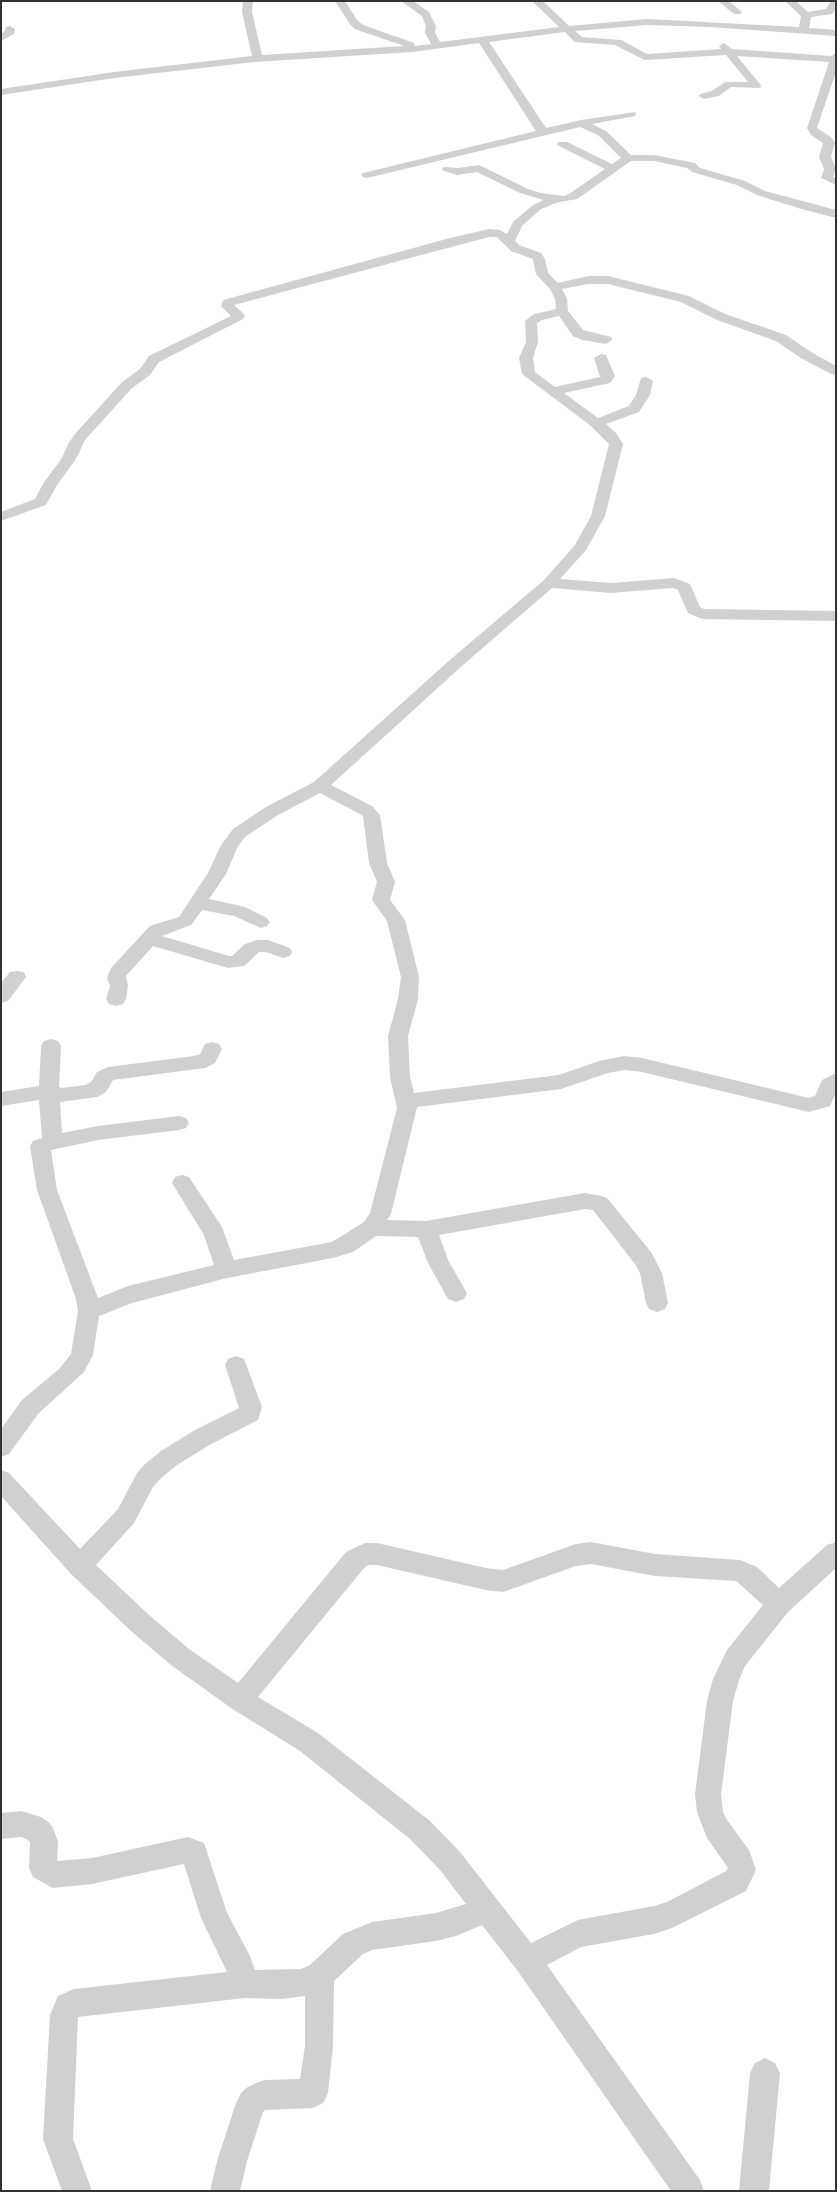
<!DOCTYPE html>
<style>
body{margin:0}
#map{position:relative;width:837px;height:2192px;overflow:hidden;background:#fff;font-family:Commissioner,sans-serif}
canvas{display:block}
.frame{position:absolute;inset:0;border:2px solid #333;pointer-events:none}
</style>
<div id="map">
<canvas width="837" height="2192"></canvas>
<div class="frame"></div>
</div>
<script>
const ctx = document.querySelector('canvas').getContext('2d');
ctx.lineJoin = 'round';
function shape(rows) {
  const path = new Path2D();
  for (const r of rows) {
    path.moveTo(r[0], r[1]);
    for (let i = 2; i < r.length; i += 2) path.lineTo(r[i], r[i + 1]);
  }
  return path;
}
function fillPath(path, color) {
  ctx.fillStyle = color;
  ctx.fill(path, 'evenodd');
}
fillPath(shape([
 [243,1,253,1,252,12,262,55,404,46,355,29,350,24,335,1,345,1,357,20,363,25,414,43,415,46,431,44,425,33,426,26,422,16,401,1,413,1,429,12,436,26,435,33,440,42,559,27,532,1,543,1,569,26,647,19,799,27,801,16,785,1,796,1,808,12,826,9,831,1,836,1,836,9,832,14,811,17,809,28,836,30,836,36,710,27,647,25,575,31,582,37,621,40,647,54,721,49,719,46,724,43,732,49,831,56,836,53,836,72,817,128,831,137,835,143,831,157,836,169,833,177,836,178,836,185,821,178,824,169,819,157,823,143,811,135,807,128,829,62,737,56,760,84,761,86,760,88,731,87,719,96,704,99,699,96,700,94,712,91,725,82,748,82,726,55,645,60,615,45,575,42,565,32,489,42,546,128,581,120,635,112,636,114,635,116,592,124,606,131,631,155,654,155,695,163,700,168,745,181,765,191,836,210,836,218,798,208,757,195,737,185,692,172,687,168,654,161,631,161,577,199,559,202,541,209,522,226,515,241,519,245,541,253,545,259,548,273,558,283,588,276,608,276,689,296,725,314,786,335,811,352,836,366,836,375,831,374,801,358,776,341,717,320,681,302,608,284,588,284,562,289,567,299,568,311,583,330,611,337,612,340,606,344,582,340,573,336,559,316,542,320,537,323,538,342,533,358,535,372,555,387,600,377,594,358,601,354,606,355,615,376,610,383,564,393,598,418,629,406,636,395,641,378,646,377,653,381,650,395,639,412,606,424,616,433,623,444,605,516,586,550,560,579,611,583,674,578,690,584,700,607,704,609,836,611,836,621,702,619,688,613,678,590,673,588,611,593,552,588,463,665,331,785,372,806,380,815,387,863,395,882,390,900,405,920,419,977,418,999,408,1036,410,1077,414,1093,559,1075,599,1061,624,1056,642,1058,809,1098,815,1096,822,1080,836,1073,836,1093,830,1106,809,1112,642,1072,624,1070,608,1073,561,1089,417,1107,391,1214,387,1220,426,1221,585,1193,602,1196,607,1198,651,1252,662,1273,668,1303,665,1309,657,1312,649,1309,646,1303,640,1273,635,1264,593,1210,585,1209,439,1235,449,1262,467,1293,464,1299,456,1302,448,1299,428,1263,418,1237,376,1236,353,1252,333,1258,227,1278,132,1303,99,1316,93,1355,84,1372,38,1414,9,1454,1,1457,1,1429,22,1400,59,1369,71,1354,78,1311,76,1299,37,1190,30,1146,33,1141,42,1138,39,1100,1,1106,1,1092,39,1086,41,1046,44,1041,51,1039,58,1041,61,1046,59,1087,61,1088,86,1085,91,1082,97,1072,108,1067,194,1056,200,1054,205,1044,212,1042,219,1044,222,1049,215,1063,205,1068,113,1080,106,1092,97,1097,60,1102,62,1133,98,1126,179,1116,186,1118,189,1123,186,1128,179,1130,98,1140,51,1150,57,1190,98,1298,128,1286,214,1265,204,1235,172,1183,175,1177,182,1175,189,1177,222,1227,234,1260,332,1242,364,1222,370,1213,397,1108,390,1077,388,1036,398,999,401,977,387,921,372,900,377,882,369,863,363,816,360,814,320,793,278,815,245,837,238,846,226,874,209,899,245,907,267,918,270,922,267,926,261,928,234,916,202,910,191,925,162,936,229,956,232,956,245,944,257,940,268,940,290,948,292,952,290,956,283,958,266,952,259,952,244,966,228,968,153,946,126,976,128,986,126,999,123,1004,116,1006,109,1004,106,999,110,986,107,978,111,968,150,926,179,917,208,873,221,845,233,829,266,807,314,782,451,659,544,580,575,545,591,516,609,444,591,426,522,374,519,358,526,342,525,321,534,314,556,309,555,299,550,289,536,274,533,259,511,251,497,237,489,237,234,305,243,313,245,316,243,319,159,362,150,375,132,388,85,440,76,459,57,485,46,505,1,521,1,512,35,499,43,484,62,458,68,444,75,434,122,382,140,369,149,356,231,316,221,306,223,300,450,238,489,229,500,230,507,234,513,222,533,205,544,200,520,193,477,172,457,175,444,171,442,169,444,167,458,168,479,165,528,189,541,193,564,196,569,194,605,169,559,146,557,144,559,142,567,142,612,164,621,158,598,135,580,127,367,178,363,177,361,175,363,173,536,131,479,43,412,52,254,62,114,78,1,95,1,89,114,72,252,56,242,12,243,1],
 [718,1,729,1,742,12,740,14,734,14,718,1],
 [10,26,15,29,14,34,1,41,1,34,4,32,6,27,10,26],
 [17,971,24,972,26,977,8,1001,1,1003,1,983,10,972,17,971],
 [236,1356,244,1359,262,1407,258,1420,211,1444,177,1465,161,1478,153,1487,134,1523,96,1565,149,1615,189,1649,238,1683,346,1552,365,1543,377,1543,486,1568,503,1570,576,1544,591,1542,655,1554,740,1560,757,1567,779,1588,827,1545,836,1542,836,1568,788,1612,745,1666,739,1680,733,1701,721,1794,723,1812,727,1820,749,1850,756,1870,746,1891,672,1928,654,1934,581,1947,547,1965,700,2180,704,2191,671,2191,517,1970,482,1925,456,1936,436,1941,372,1950,363,1954,334,1981,333,2046,328,2093,323,2103,313,2108,265,2110,263,2112,247,2161,240,2191,210,2191,217,2161,236,2103,241,2093,246,2088,256,2083,265,2080,300,2079,305,2046,305,1996,281,1999,245,1998,78,2017,73,2139,92,2191,62,2191,43,2139,50,2015,58,1996,74,1989,227,1972,201,1918,184,1864,92,1884,53,1888,33,1877,29,1868,30,1842,28,1840,21,1837,1,1839,1,1813,21,1811,41,1817,48,1822,52,1826,58,1841,57,1861,92,1858,188,1837,204,1843,227,1913,249,1954,255,1970,301,1969,310,1965,343,1934,372,1922,436,1913,466,1904,440,1870,410,1839,300,1751,231,1708,171,1665,131,1631,71,1574,1,1496,1,1470,9,1473,80,1549,118,1509,137,1473,145,1464,161,1451,195,1430,239,1408,225,1365,228,1359,236,1356],
 [591,1564,655,1576,736,1581,763,1605,727,1650,713,1679,707,1701,695,1794,697,1812,707,1838,728,1868,726,1871,667,1902,654,1906,578,1920,531,1943,460,1852,430,1821,318,1733,258,1697,364,1568,368,1565,377,1565,486,1590,503,1592,576,1566,591,1564],
 [765,2058,775,2063,780,2073,769,2191,739,2191,750,2073,755,2063,765,2058]
]), '#d0d0d0');
</script>
